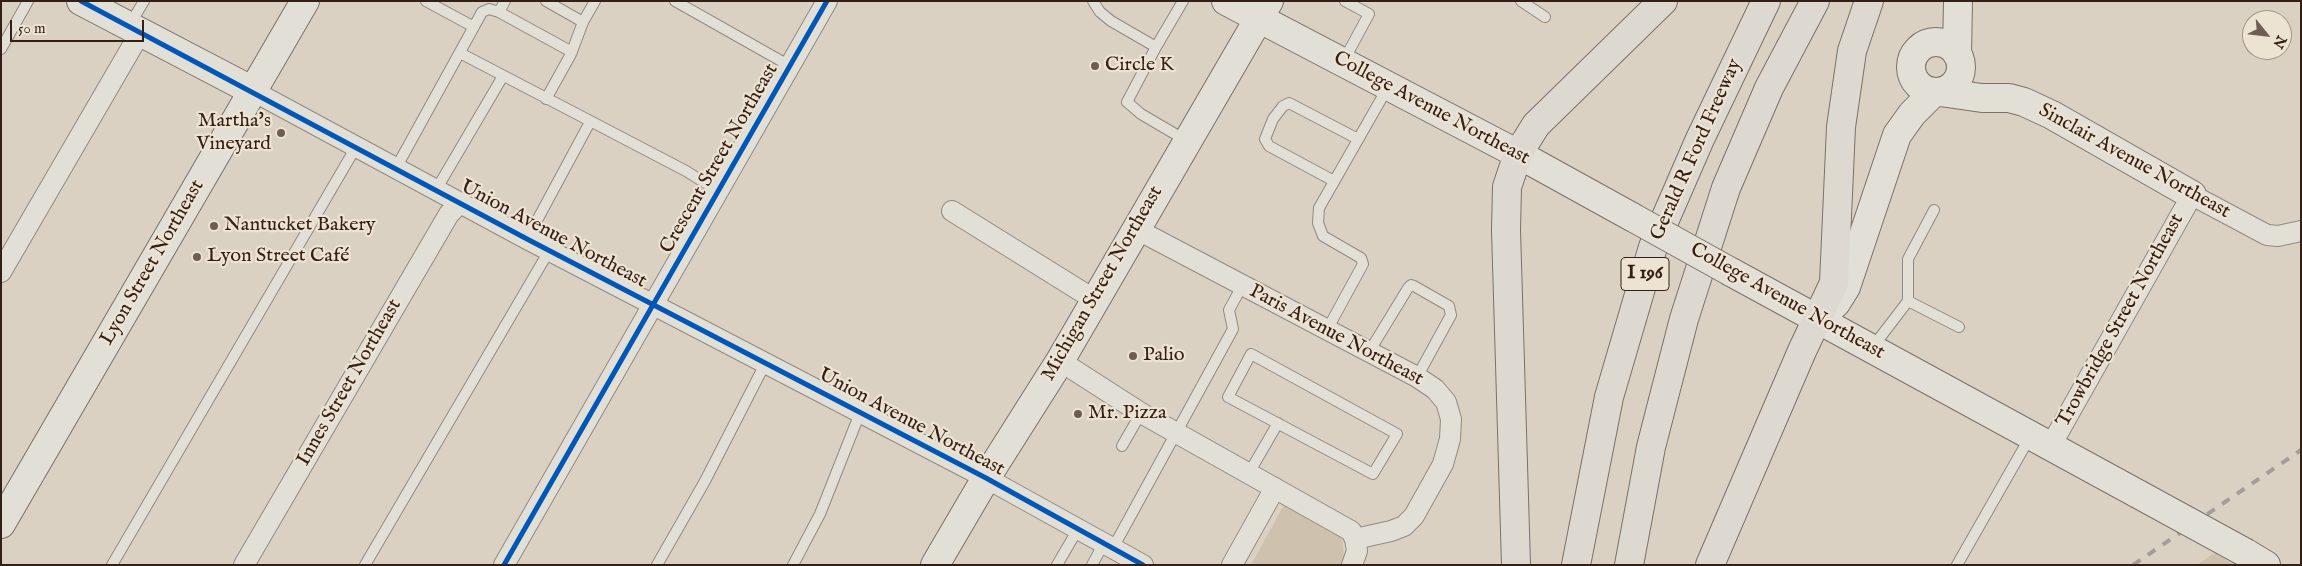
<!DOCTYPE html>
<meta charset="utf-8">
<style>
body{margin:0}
#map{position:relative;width:2302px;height:566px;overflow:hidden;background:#dad1c3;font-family:"IM FELL English",serif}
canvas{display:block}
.frame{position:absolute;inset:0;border:2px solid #341f17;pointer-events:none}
.north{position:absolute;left:2242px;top:10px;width:50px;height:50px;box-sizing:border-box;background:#ede3d2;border:1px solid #a39587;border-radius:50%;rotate:119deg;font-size:14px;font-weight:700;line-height:20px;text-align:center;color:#341f17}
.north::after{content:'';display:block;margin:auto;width:18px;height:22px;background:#6e5d53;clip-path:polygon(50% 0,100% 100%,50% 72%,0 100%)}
.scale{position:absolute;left:10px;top:20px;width:134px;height:22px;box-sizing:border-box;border:2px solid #341f17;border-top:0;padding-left:6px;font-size:15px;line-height:18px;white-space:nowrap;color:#341f17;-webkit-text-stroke:4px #ede3d2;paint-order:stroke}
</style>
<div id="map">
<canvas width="2302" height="566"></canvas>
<div class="frame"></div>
<div class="north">N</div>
<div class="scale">50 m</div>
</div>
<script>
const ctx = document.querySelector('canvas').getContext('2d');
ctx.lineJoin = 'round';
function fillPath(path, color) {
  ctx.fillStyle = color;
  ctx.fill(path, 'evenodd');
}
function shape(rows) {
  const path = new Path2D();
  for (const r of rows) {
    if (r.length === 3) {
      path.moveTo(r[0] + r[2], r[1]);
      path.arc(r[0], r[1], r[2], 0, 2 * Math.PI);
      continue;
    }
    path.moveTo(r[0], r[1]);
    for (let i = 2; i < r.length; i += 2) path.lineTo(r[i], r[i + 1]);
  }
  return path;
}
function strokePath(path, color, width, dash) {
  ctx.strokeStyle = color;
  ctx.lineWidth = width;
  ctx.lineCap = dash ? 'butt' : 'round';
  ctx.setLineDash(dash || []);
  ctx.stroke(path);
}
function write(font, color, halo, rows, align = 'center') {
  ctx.font = font + ' "IM FELL English",serif';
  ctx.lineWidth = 4.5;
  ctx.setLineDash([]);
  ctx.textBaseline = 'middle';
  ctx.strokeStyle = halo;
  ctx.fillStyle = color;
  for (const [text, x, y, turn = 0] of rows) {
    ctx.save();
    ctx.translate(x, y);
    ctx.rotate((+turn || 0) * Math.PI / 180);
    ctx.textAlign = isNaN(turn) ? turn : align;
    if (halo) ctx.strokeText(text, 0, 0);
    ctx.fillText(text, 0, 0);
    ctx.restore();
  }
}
fillPath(shape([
 [1285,503,1342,535,1344,558,1340,565,1251,565],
 [2214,553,2235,565,2197,565]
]), '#cec2af');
const lane = shape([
 [426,1,474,27],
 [546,1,583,22,595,1],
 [675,1,790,66],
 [1093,1,1100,12,1111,21,1156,47],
 [1183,1,1156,47,1127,102,1141,114,1187,141],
 [1521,1,1545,17],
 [499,12,572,52],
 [129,26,144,1],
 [1,49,28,1],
 [460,53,686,171,718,191],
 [1343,62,1369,14,1345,1],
 [546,99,571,54,583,22],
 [396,168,482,12,489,9,499,12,505,1],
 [1334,181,1269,146,1265,139,1273,119,1283,106,1289,103,1358,139],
 [436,190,503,76],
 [1934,210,1908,259,1908,301,1959,327],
 [527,239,590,122],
 [1327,330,1363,264,1361,258,1323,236,1318,223,1319,208,1388,87],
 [1872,348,1908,301],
 [1369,352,1408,288,1411,285,1414,286,1449,306,1451,315,1417,377],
 [1251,354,1397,434,1373,474,1228,397,1251,354],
 [1122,446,1141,413],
 [1249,473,1278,423],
 [1113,548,1233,329,1229,310,1242,286],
 [112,565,356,147],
 [365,565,549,251],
 [657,565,705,481,765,364],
 [793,565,820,514,860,413],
 [1057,565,1078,529],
 [1092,565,1104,543],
 [1957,565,2030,437]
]);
const street = shape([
 [253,91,527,239,986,478,1143,565],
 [952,211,1095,300],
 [1136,229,1417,377,1435,389,1446,402,1451,419,1450,439,1443,464,1414,516,1404,526,1391,531,1355,539],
 [1,272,140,33],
 [1060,361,1141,413,1351,531,1355,539,1357,551,1352,565],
 [2050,447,2192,195,2267,235,2278,236,2301,231],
 [244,565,449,214,460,203],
 [504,565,827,1],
 [1232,565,1275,488]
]);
const secondary = shape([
 [81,1,253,91],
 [1226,1,1518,154,1632,217],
 [1936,67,25],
 [1957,54,1958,1],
 [1940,92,1982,98,2009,98,2024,102,2052,115,2192,195],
 [1731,272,2138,494],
 [1826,312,1836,303,1846,287,1897,135,1912,114,1934,92],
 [1,524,305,1],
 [2246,553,2266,565],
 [935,565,986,478,1060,361,1269,1]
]);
const highway = shape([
 [1516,565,1506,230,1507,187,1518,154,1536,125,1663,1],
 [1576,565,1609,397,1653,247,1700,139,1766,1],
 [1629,565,1651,447,1684,319,1726,188,1769,88,1815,1],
 [1710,565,1802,351,1834,283,1841,127,1852,51,1869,1]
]);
strokePath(lane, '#918a80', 12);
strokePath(street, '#918a80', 22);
strokePath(secondary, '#7a7169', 30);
strokePath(highway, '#7a7169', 30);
strokePath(lane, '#e2dfd7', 10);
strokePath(street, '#e2dfd7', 20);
strokePath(secondary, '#e2dfd7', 28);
strokePath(highway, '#ddd9d1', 28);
strokePath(shape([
 [2133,565,2301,450]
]), '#a49e98', 4, [9, 9]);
const secondaryBridge = shape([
 [1632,217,1731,272],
 [2138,494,2246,553]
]);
strokePath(secondaryBridge, '#7a7169', 30, []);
strokePath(secondaryBridge, '#e2dfd7', 28);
strokePath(shape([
 [81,1,527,239,986,478,1143,565],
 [504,565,827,1]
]), '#0057b8', 5);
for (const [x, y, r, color] of [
 [1095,66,5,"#6e5d53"],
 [281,133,5,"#6e5d53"],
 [214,226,5,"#6e5d53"],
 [197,257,5,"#6e5d53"],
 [1133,356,5,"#6e5d53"],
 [1078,414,5,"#6e5d53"]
]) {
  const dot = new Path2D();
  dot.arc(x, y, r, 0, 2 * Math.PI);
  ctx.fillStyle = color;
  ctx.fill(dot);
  strokePath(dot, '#ede3d2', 2);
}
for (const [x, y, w] of [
 [1645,274,48]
]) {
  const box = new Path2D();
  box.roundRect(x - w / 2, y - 16.5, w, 33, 4);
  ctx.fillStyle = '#ede3d2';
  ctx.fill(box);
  strokePath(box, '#341f17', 1);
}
write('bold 19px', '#341f17', null, [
 ["I 196",1645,274]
]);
write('20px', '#341f17', '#ede3d2', [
 ["Circle K",1105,66],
 ["Martha's",271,122,"right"],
 ["Vineyard",271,145,"right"],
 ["Nantucket Bakery",224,226],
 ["Lyon Street Café",207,257],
 ["Palio",1143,356],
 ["Mr. Pizza",1088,414]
], 'left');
write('20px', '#341f17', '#ede3d2', [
 ["College Avenue Northeast",1431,109,28],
 ["Gerald R Ford Freeway",1697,150,-66],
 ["Crescent Street Northeast",720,159,-60],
 ["Sinclair Avenue Northeast",2134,162,29],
 ["Union Avenue Northeast",553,235,28],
 ["Lyon Street Northeast",153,263,-60],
 ["Michigan Street Northeast",1103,284,-60],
 ["College Avenue Northeast",1787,302,29],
 ["Trowbridge Street Northeast",2121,321,-61],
 ["Paris Avenue Northeast",1336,336,28],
 ["Innes Street Northeast",350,383,-60],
 ["Union Avenue Northeast",911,423,28]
]);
</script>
